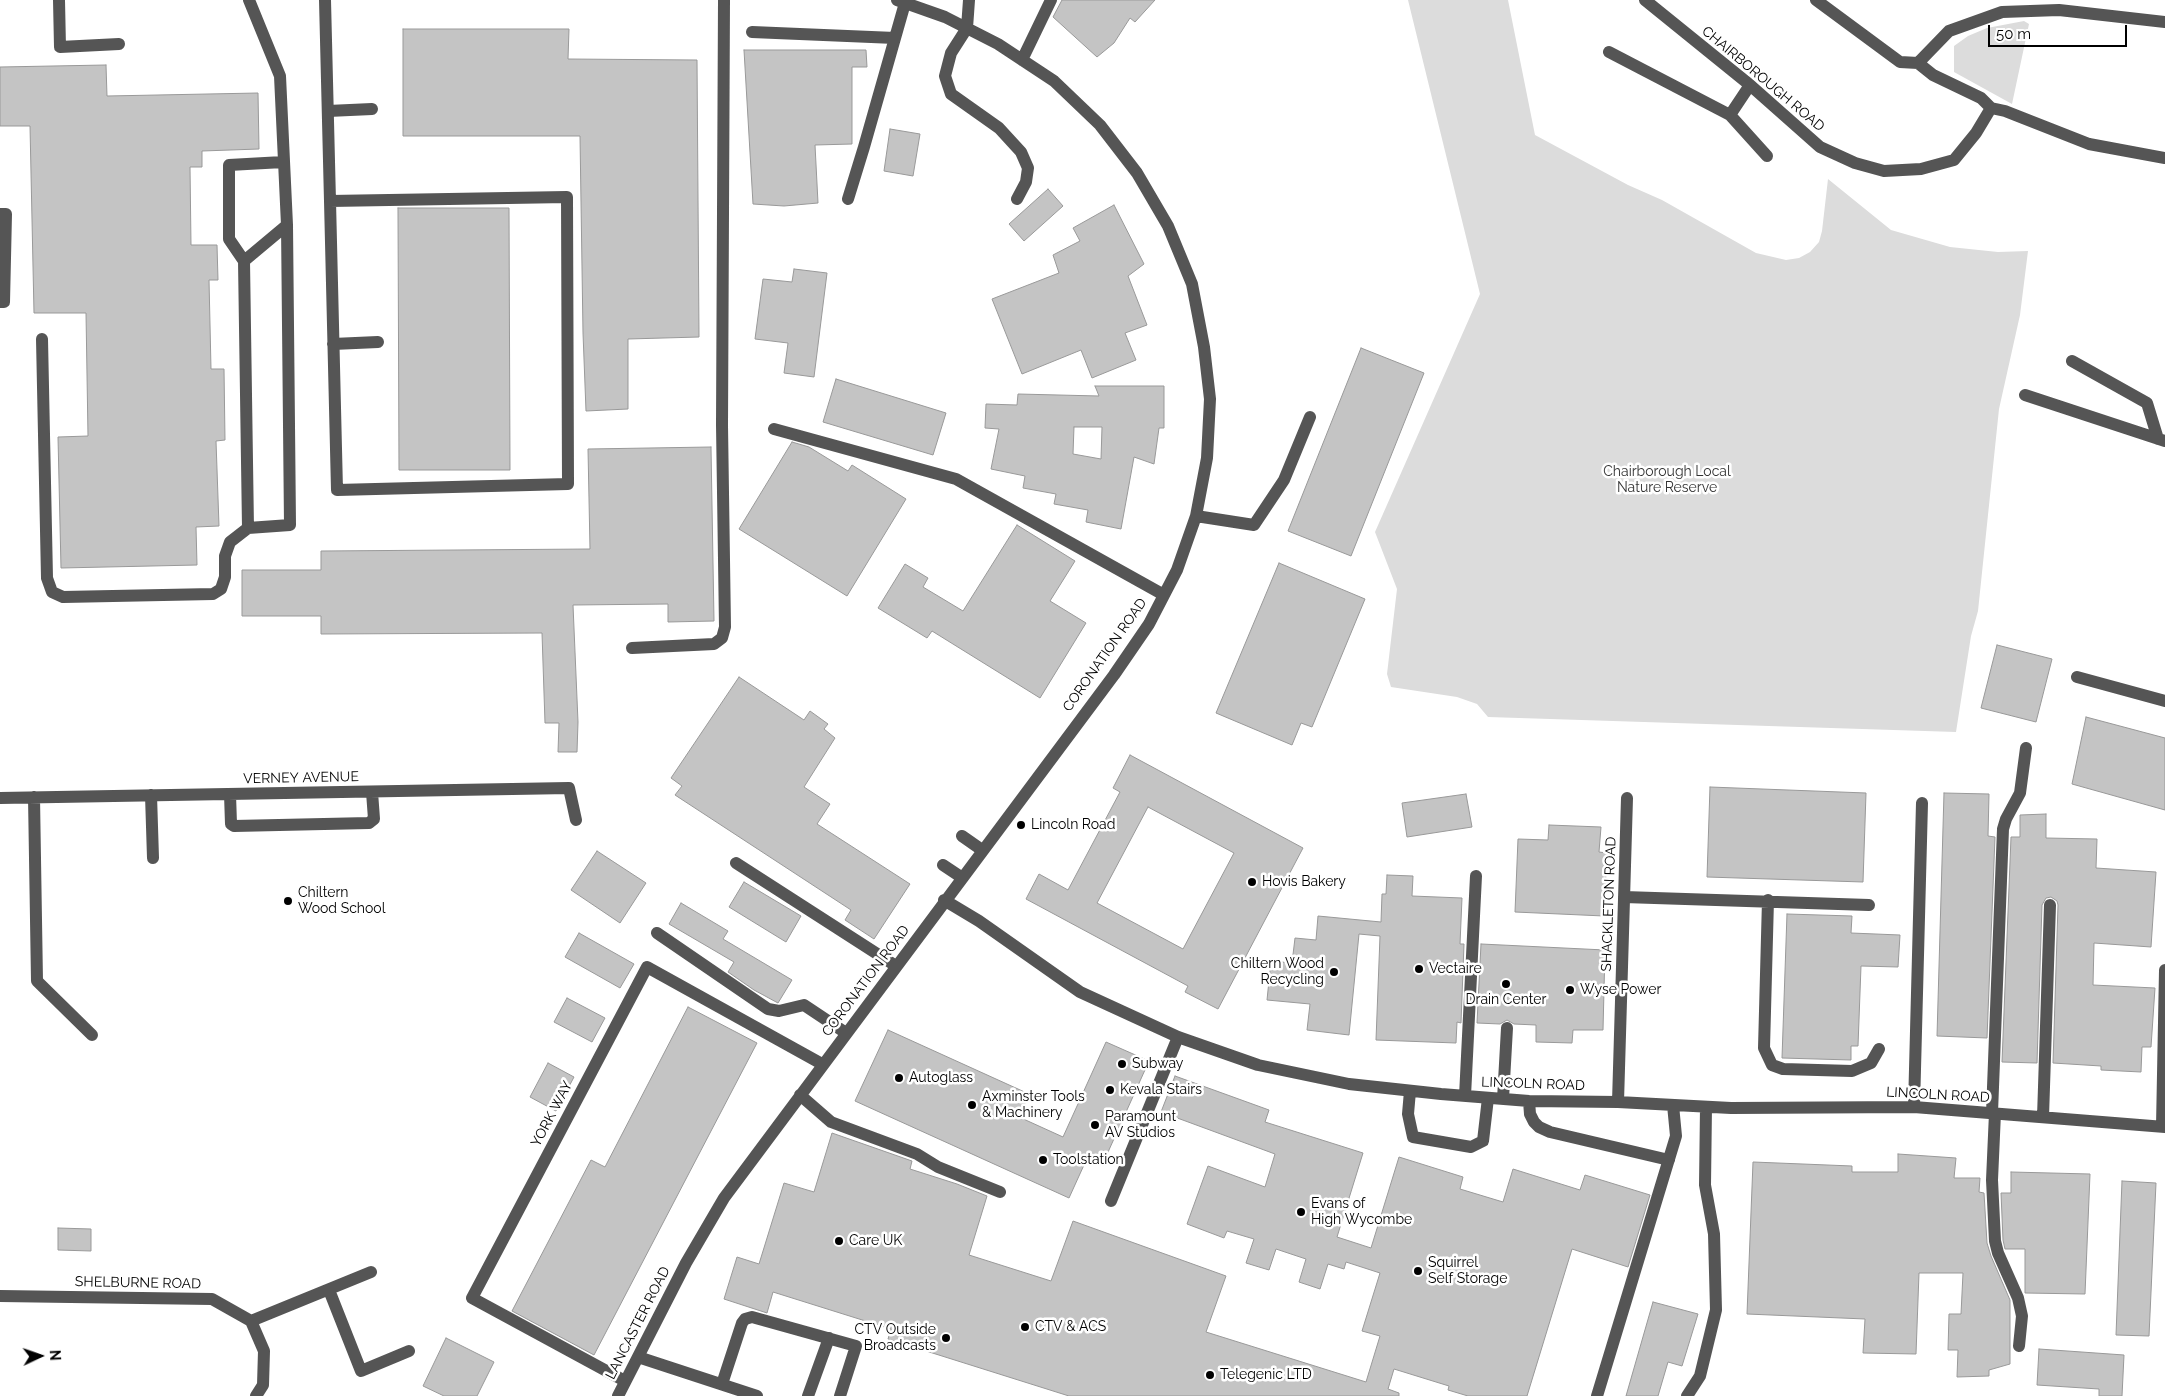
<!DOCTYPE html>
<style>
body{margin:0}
#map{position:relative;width:2165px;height:1396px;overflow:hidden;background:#fff;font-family:Raleway,sans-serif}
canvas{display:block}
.north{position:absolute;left:15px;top:1331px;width:50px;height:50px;-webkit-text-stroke:4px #fff;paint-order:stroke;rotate:87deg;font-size:14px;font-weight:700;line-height:20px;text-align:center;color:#000}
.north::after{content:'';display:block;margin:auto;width:18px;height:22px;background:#000;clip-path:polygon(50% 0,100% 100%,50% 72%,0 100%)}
.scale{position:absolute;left:1988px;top:25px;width:139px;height:22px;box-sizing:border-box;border:2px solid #000;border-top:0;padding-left:6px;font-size:15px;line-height:18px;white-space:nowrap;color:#000;-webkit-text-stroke:4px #fff;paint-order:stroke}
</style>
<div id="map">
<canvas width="2165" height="1396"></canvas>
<div class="north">N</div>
<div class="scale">50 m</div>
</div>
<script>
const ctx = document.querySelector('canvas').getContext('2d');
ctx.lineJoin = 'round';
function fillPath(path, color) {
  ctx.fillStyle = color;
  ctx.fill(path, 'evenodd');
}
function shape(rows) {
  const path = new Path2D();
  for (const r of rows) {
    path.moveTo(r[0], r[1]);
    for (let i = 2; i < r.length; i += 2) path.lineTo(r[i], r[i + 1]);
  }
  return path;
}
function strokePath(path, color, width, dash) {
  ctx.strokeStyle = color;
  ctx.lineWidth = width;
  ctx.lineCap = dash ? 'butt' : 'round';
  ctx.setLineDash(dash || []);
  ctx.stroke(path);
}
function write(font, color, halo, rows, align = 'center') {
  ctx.font = font + ' Raleway,sans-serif';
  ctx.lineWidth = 5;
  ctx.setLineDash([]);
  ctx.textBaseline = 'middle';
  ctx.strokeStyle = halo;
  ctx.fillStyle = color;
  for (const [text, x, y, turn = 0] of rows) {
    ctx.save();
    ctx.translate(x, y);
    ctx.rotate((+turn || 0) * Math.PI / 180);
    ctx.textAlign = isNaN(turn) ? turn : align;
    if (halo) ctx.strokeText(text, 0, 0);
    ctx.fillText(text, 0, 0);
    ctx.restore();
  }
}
fillPath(shape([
 [1408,0,1508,0,1535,135,1628,185,1662,200,1756,253,1786,260,1799,258,1810,252,1819,242,1822,231,1828,179,1891,230,1950,247,1998,252,2028,251,2020,315,1999,409,1978,611,1971,636,1956,732,1488,717,1477,704,1457,697,1391,687,1387,674,1397,589,1375,532,1480,294],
 [2024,21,2029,24,2012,104,1954,72,1954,46,1968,36,1987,28]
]), '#dcdcdc');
const building = shape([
 [1062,0,1155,0,1135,22,1130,18,1114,43,1097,57,1053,17,1062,0],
 [403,29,569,29,568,59,697,60,699,337,628,339,628,409,586,411,583,333,580,136,403,136,403,29],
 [744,50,866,50,867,67,852,67,852,144,815,145,818,203,784,206,753,204,744,50],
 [106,65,107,96,258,93,259,149,202,151,202,167,190,167,191,245,217,245,218,280,209,280,211,369,224,369,225,440,216,441,219,526,196,527,197,565,61,568,58,437,88,436,86,313,34,313,30,126,0,126,0,67,106,65],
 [890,129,920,134,913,176,884,171,890,129],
 [1048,189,1063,206,1024,241,1009,224,1048,189],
 [1114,205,1144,264,1128,276,1147,325,1125,333,1136,360,1092,378,1081,350,1022,374,992,299,1059,273,1053,255,1080,241,1073,228,1114,205],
 [398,208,509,208,510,470,399,470,398,208],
 [794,269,827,273,814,377,784,373,788,343,755,339,763,279,792,282,794,269],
 [1361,348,1424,373,1351,556,1288,531,1361,348],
 [836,379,946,413,933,455,823,422,836,379],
 [1095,386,1164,386,1164,428,1159,428,1154,464,1134,457,1121,529,1086,522,1088,510,1054,504,1056,494,1023,488,1025,476,991,469,999,429,985,428,986,404,1017,405,1018,394,1099,396,1095,386],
 [1074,427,1102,427,1101,459,1073,454,1074,427],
 [792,442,809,447,848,471,852,465,906,499,847,596,739,529,792,442],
 [711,447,714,621,668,622,668,604,573,605,578,722,577,752,558,752,559,723,545,723,542,633,321,634,321,616,242,616,242,570,321,570,321,551,590,549,588,449,711,447],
 [1017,525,1075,561,1050,601,1086,623,1040,698,932,631,927,638,878,608,905,564,928,578,923,587,963,611,1017,525],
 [1279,563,1365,599,1312,727,1301,723,1292,745,1216,713,1279,563],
 [1997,645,2052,659,2036,722,1981,708,1997,645],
 [739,677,804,720,810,711,828,724,824,729,835,738,804,787,830,804,817,824,910,884,874,939,845,920,851,910,675,795,682,786,671,778,739,677],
 [2086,717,2165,738,2165,810,2072,784,2086,717],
 [1130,755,1303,848,1218,1009,1185,992,1188,986,1026,899,1039,874,1068,890,1120,792,1113,788,1130,755],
 [1148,807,1234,853,1183,949,1097,903,1148,807],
 [1710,787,1866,793,1863,882,1707,877,1710,787],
 [1944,793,1989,794,1988,836,1995,837,1987,1038,1937,1036,1944,793],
 [1466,794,1472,827,1407,837,1402,803,1466,794],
 [2046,814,2046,838,2097,839,2096,868,2156,872,2151,947,2094,943,2093,985,2155,988,2151,1047,2142,1047,2141,1072,2101,1070,2101,1066,2053,1063,2058,905,2057,901,2051,897,2046,898,2042,905,2037,1063,2002,1062,2011,837,2020,837,2020,815,2046,814],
 [1549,825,1601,827,1599,852,1607,853,1604,916,1515,912,1518,839,1548,840,1549,825],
 [597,851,646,883,620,923,571,890,597,851],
 [1387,875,1413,876,1412,896,1462,898,1460,944,1464,944,1461,1023,1457,1022,1456,1043,1376,1040,1380,936,1359,934,1349,1035,1307,1030,1310,1004,1267,1000,1271,961,1292,963,1295,938,1316,940,1318,916,1381,922,1382,894,1386,894,1387,875],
 [744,882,801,916,786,942,729,907,744,882],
 [681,903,728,931,723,939,792,980,778,1003,754,990,728,972,734,962,669,924,681,903],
 [1787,914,1852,916,1851,933,1900,935,1898,967,1861,966,1858,1046,1851,1046,1851,1060,1782,1058,1787,914],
 [579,933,634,964,620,988,565,957,579,933],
 [1481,944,1605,950,1603,1030,1573,1030,1572,1043,1536,1042,1536,1025,1514,1024,1507,1020,1500,1024,1477,1023,1481,944],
 [567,998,605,1018,592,1042,554,1022,567,998],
 [688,1007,757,1043,594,1355,512,1311,591,1160,605,1167,688,1007],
 [888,1030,1029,1094,1019,1117,1063,1137,1106,1042,1149,1061,1104,1161,1089,1154,1069,1198,855,1101,888,1030],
 [548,1063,574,1077,556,1111,530,1097,548,1063],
 [1175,1076,1269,1110,1265,1122,1363,1153,1337,1237,1371,1248,1399,1157,1463,1177,1460,1189,1503,1202,1513,1169,1580,1190,1585,1175,1650,1195,1628,1267,1572,1249,1527,1396,1468,1396,1448,1390,1449,1386,1394,1369,1388,1389,1399,1393,1399,1396,1069,1396,888,1339,891,1329,773,1292,767,1313,724,1299,737,1257,759,1264,784,1183,814,1192,832,1133,912,1161,910,1169,957,1184,987,1196,969,1255,1051,1281,1073,1221,1226,1276,1206,1332,1366,1382,1380,1336,1362,1331,1380,1273,1346,1262,1344,1269,1328,1264,1320,1289,1299,1282,1306,1259,1276,1249,1269,1270,1246,1263,1254,1239,1227,1231,1224,1238,1187,1224,1208,1166,1265,1187,1275,1154,1161,1112,1175,1076],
 [1898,1154,1956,1158,1954,1178,1980,1178,1979,1192,1984,1193,1987,1243,1991,1256,2010,1300,2010,1364,1989,1370,1989,1376,1957,1377,1958,1350,1948,1350,1949,1314,1961,1314,1963,1273,1919,1273,1916,1354,1863,1353,1865,1319,1747,1314,1753,1162,1852,1166,1852,1172,1898,1172,1898,1154],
 [2011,1172,2090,1174,2085,1294,2025,1293,2025,1249,2005,1249,2003,1240,2001,1193,2011,1193,2011,1172],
 [2122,1181,2156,1183,2149,1336,2116,1335,2122,1181],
 [58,1228,91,1229,91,1251,58,1250,58,1228],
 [1653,1302,1698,1314,1682,1366,1668,1362,1658,1396,1626,1396,1653,1302],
 [446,1338,494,1362,477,1396,444,1396,423,1386,446,1338],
 [2039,1349,2124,1355,2122,1396,2099,1396,2099,1389,2037,1385,2039,1349]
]);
fillPath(building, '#c4c4c4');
strokePath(building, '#999', 1);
strokePath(shape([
 [59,0,60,47,119,44],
 [249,0,280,76,287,225,290,525,248,528,244,261,287,225],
 [325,0,330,201,337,490,568,484,567,197,330,201],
 [969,0,967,28,951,53,945,76,951,94,999,128,1021,152,1028,168,1026,182,1017,199],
 [1645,0,1750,85,1820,147,1855,163,1884,171,1921,169,1954,160,1976,133,1991,108],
 [1816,0,1900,62,1918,63,1933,75,1981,98,1991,108,2005,111,2089,144,2165,158],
 [752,32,895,38],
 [1609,52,1730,115,1767,156],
 [1022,60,1051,0],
 [1918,63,1949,31,2002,12,2059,10,2165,22],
 [328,111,372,109],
 [1730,115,1750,85],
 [848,199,864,147,905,3],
 [0,214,6,214,4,302,0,302],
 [244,261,229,239,229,165,283,162],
 [42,339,47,578,52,592,63,597,213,594,221,589,225,577,225,556,230,542,248,528],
 [333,344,378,342],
 [2072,361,2147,403,2158,439],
 [2025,395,2165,441],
 [774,429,956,479,1164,595],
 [1196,516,1254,525,1284,480,1310,417],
 [632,648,714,644,722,638,725,627,722,425,724,0],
 [2077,677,2165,701],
 [230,794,231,824,234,826,369,823,374,819,372,792],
 [151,795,153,858],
 [34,797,37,981,92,1035],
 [0,798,569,788,576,820],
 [962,836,982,850],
 [736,863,896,966],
 [943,865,961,877],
 [1624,897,1869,905],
 [944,900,979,921,1080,992,1178,1037,1258,1065,1349,1084,1441,1094,1529,1101,1618,1102,1731,1108,1914,1107,2165,1127],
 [1768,900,1764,1048,1772,1065,1783,1069,1852,1071,1871,1063,1879,1049],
 [657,933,768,1009,779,1011,804,1005,846,1033],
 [1410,1091,1408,1114,1413,1137,1471,1147,1483,1141,1488,1098],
 [800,1095,831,1122,917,1154,938,1167,1000,1192],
 [1465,1096,1476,876],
 [1503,1099,1507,1028],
 [1529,1101,1530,1114,1534,1122,1539,1127,1550,1132,1669,1160],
 [1618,1102,1627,798],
 [1914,1107,1922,803],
 [1992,1113,2003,829,2006,819,2020,793,2026,748],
 [1995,1113,1992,1180,1995,1241,1998,1253,2018,1298,2022,1316,2019,1346],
 [2043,1117,2050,905],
 [2162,1126,2165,970],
 [1111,1201,1178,1037],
 [329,1290,361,1371,409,1351],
 [0,1296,212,1299,251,1321,264,1351,263,1385,256,1396],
 [251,1321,371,1272],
 [638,1357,757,1396],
 [625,1381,472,1298,647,967,822,1064],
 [722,1384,742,1323,745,1319,752,1317,856,1346,840,1396],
 [618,1396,686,1263,724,1198,1114,675,1149,624,1177,570,1196,516,1207,458,1210,399,1204,347,1192,284,1168,226,1137,173,1100,125,1054,81,998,44,945,17,897,0],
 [808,1396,829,1338],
 [1597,1396,1676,1136,1673,1105],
 [1687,1396,1700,1376,1716,1310,1714,1234,1705,1185,1706,1107]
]), '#555', 12);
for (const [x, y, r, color] of [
 [1021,825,5,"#000"],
 [1252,882,5,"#000"],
 [288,901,5,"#000"],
 [1419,969,5,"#000"],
 [1334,972,5,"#000"],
 [1506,984,5,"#000"],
 [1570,990,5,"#000"],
 [1122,1064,5,"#000"],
 [899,1078,5,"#000"],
 [1110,1090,5,"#000"],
 [972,1105,5,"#000"],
 [1095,1125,5,"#000"],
 [1043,1160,5,"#000"],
 [1301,1212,5,"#000"],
 [839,1241,5,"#000"],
 [1418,1271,5,"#000"],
 [1025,1327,5,"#000"],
 [946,1338,5,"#000"],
 [1210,1375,5,"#000"]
]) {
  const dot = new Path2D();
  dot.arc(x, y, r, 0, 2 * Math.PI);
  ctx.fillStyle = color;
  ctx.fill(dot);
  strokePath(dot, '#fff', 2);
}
write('14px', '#000', '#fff', [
 ["CHAIRBOROUGH ROAD",1763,79,40],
 ["CORONATION ROAD",1105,655,-55],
 ["VERNEY AVENUE",301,778,-1],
 ["SHACKLETON ROAD",1609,904,-88],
 ["CORONATION ROAD",866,981,-53],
 ["LINCOLN ROAD",1533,1084,2],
 ["LINCOLN ROAD",1938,1095,3],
 ["YORK WAY",552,1114,-62],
 ["SHELBURNE ROAD",138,1283,1],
 ["LANCASTER ROAD",638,1323,-63]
]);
write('14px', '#333', '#fff', [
 ["Chairborough Local",1667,472],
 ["Nature Reserve",1667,488]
]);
write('14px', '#000', '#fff', [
 ["Lincoln Road",1031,825],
 ["Hovis Bakery",1262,882],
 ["Chiltern",298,893],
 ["Wood School",298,909],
 ["Chiltern Wood",1324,964,"right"],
 ["Recycling",1324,980,"right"],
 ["Vectaire",1429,969],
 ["Wyse Power",1580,990],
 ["Drain Center",1506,1000,"center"],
 ["Subway",1132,1064],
 ["Autoglass",909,1078],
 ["Kevala Stairs",1120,1090],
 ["Axminster Tools",982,1097],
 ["& Machinery",982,1113],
 ["Paramount",1105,1117],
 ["AV Studios",1105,1133],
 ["Toolstation",1053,1160],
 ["Evans of",1311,1204],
 ["High Wycombe",1311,1220],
 ["Care UK",849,1241],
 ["Squirrel",1428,1263],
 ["Self Storage",1428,1279],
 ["CTV & ACS",1035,1327],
 ["CTV Outside",936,1330,"right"],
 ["Broadcasts",936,1346,"right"],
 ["Telegenic LTD",1220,1375]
], 'left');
</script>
